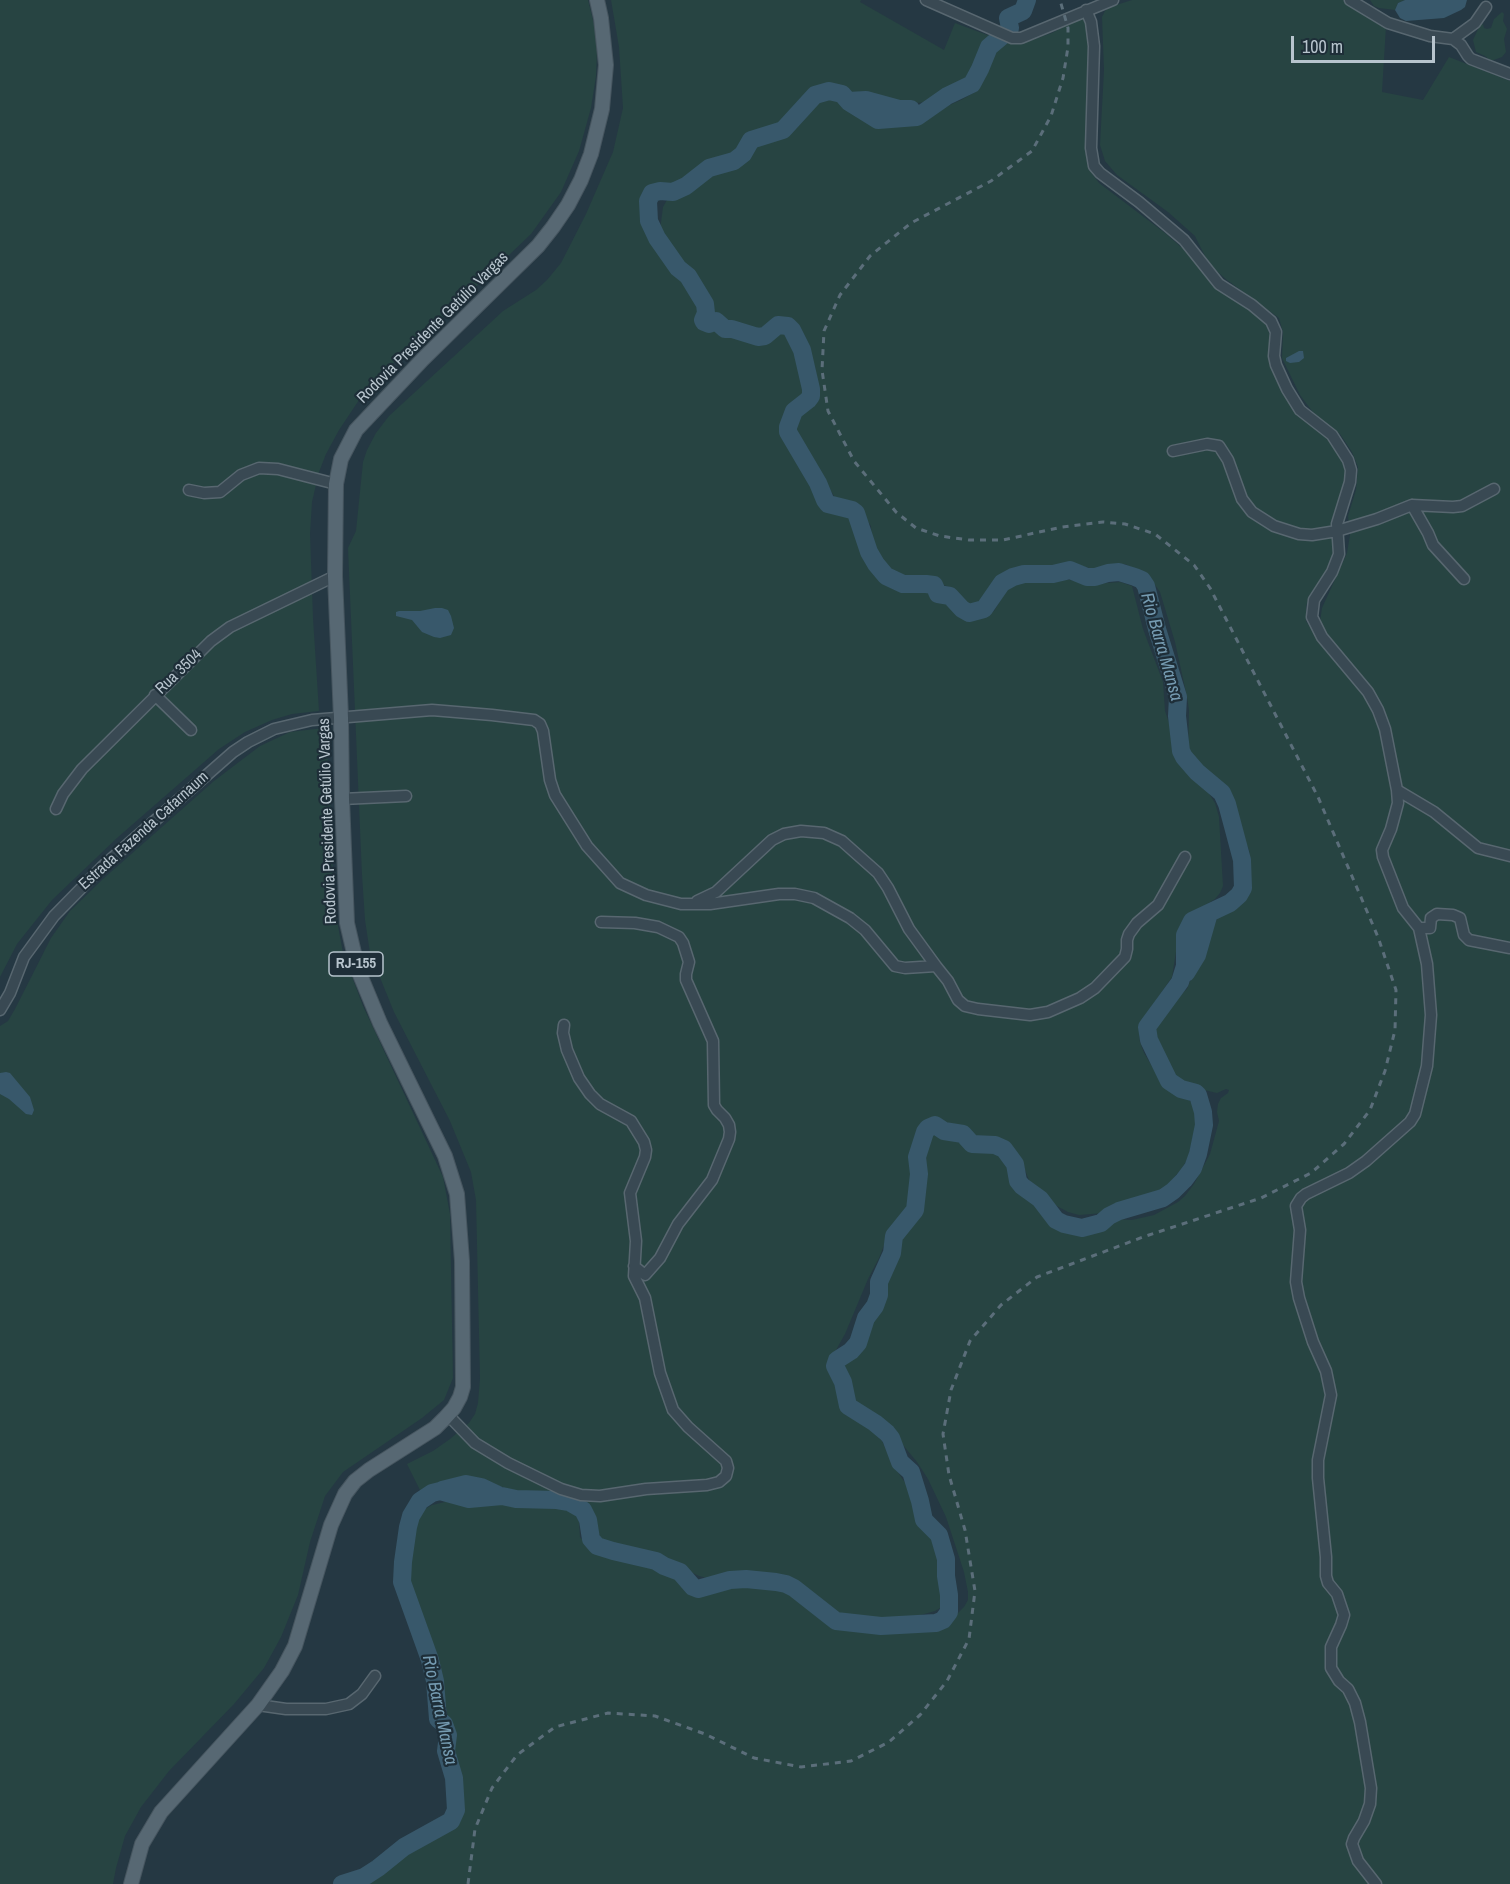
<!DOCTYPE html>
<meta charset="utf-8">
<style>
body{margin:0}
#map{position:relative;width:1510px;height:1884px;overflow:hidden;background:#253843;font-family:"Archivo Narrow",sans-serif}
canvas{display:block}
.scale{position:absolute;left:1291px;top:36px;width:144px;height:27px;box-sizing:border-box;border:3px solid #b7c4cd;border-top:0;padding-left:8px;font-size:18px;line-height:21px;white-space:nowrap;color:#b7c4cd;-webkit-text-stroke:4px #1e2e38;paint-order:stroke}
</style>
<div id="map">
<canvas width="1510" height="1884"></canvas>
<div class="scale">100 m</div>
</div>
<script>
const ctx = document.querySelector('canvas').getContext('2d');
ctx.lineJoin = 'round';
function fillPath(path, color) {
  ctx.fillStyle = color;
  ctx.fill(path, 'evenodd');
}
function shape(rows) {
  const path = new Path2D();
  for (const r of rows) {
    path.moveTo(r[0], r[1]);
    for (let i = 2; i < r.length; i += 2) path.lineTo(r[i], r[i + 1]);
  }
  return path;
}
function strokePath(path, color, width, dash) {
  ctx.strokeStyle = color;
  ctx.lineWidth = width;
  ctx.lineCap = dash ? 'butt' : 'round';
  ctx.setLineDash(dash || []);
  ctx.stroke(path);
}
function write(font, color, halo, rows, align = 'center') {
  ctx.font = font + ' "Archivo Narrow",sans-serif';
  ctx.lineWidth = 4.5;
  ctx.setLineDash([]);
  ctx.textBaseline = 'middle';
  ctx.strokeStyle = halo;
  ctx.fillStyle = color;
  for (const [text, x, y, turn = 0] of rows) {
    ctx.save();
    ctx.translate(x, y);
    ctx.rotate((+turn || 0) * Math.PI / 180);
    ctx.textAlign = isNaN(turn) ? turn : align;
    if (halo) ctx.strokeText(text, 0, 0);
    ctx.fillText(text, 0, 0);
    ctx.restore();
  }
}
fillPath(shape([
 [0,0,588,0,595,28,597,49,596,76,591,108,579,151,561,192,531,234,444,317,369,385,339,430,326,454,319,472,312,502,310,534,313,618,319,711,292,714,272,720,245,732,219,749,117,838,52,900,17,944,0,977],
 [611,0,861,0,860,2,944,50,955,23,990,36,970,78,964,82,943,91,928,102,902,104,873,96,851,96,840,91,825,88,811,91,782,125,749,136,738,152,732,156,726,159,706,163,687,179,678,182,649,189,646,192,644,199,643,219,651,238,681,274,698,301,701,306,699,322,701,325,716,326,724,331,737,334,756,341,769,338,777,331,782,329,788,330,791,334,798,353,806,390,790,411,784,428,784,434,788,446,822,502,827,506,852,515,862,550,872,570,878,577,886,583,904,590,929,591,935,597,944,599,962,618,969,620,987,615,994,611,1009,586,1020,580,1064,579,1094,584,1120,582,1132,586,1143,629,1163,682,1165,711,1170,726,1173,748,1182,765,1208,792,1215,803,1219,817,1223,886,1220,893,1215,899,1185,918,1178,939,1172,977,1141,1022,1139,1032,1140,1042,1144,1053,1164,1086,1188,1099,1194,1105,1197,1112,1197,1119,1188,1158,1182,1168,1167,1186,1163,1191,1154,1194,1127,1201,1104,1213,1079,1215,1068,1212,1055,1205,1029,1180,1021,1160,1006,1146,977,1138,961,1127,936,1121,925,1123,921,1126,918,1131,910,1159,912,1164,911,1188,908,1207,886,1240,879,1258,868,1279,845,1334,831,1359,830,1366,843,1408,867,1425,882,1441,895,1468,906,1484,915,1507,920,1525,929,1535,936,1549,942,1594,940,1608,935,1611,910,1618,893,1620,848,1616,835,1613,802,1588,779,1578,764,1575,730,1574,707,1578,699,1576,660,1557,642,1551,609,1544,601,1539,588,1507,564,1497,524,1493,484,1482,467,1480,453,1480,421,1492,407,1464,433,1451,450,1439,469,1423,475,1414,478,1403,480,1378,476,1200,471,1172,450,1121,394,1012,370,953,365,920,362,875,348,548,356,531,363,462,367,450,376,433,389,416,489,324,503,311,536,290,547,280,561,263,586,214,613,152,623,108,619,47],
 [1132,0,1345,0,1364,14,1386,26,1382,92,1423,100,1449,57,1510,81,1510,1884,362,1884,379,1876,412,1851,452,1824,458,1815,460,1807,460,1783,439,1669,430,1637,410,1594,408,1586,408,1561,412,1533,417,1517,423,1510,432,1505,445,1502,502,1502,527,1506,556,1506,573,1513,577,1516,579,1522,580,1537,588,1547,600,1553,618,1558,651,1563,662,1569,680,1576,695,1594,700,1595,710,1594,728,1585,755,1584,768,1585,787,1590,829,1622,847,1630,880,1633,906,1632,945,1626,964,1607,968,1600,968,1592,964,1572,946,1517,928,1479,917,1462,898,1439,878,1421,854,1404,850,1399,844,1370,845,1364,860,1345,866,1334,869,1319,878,1309,881,1302,886,1275,898,1242,909,1225,921,1214,924,1173,920,1156,929,1133,936,1131,944,1136,957,1135,968,1147,977,1151,994,1150,1001,1152,1009,1163,1015,1186,1041,1204,1047,1215,1054,1224,1073,1231,1081,1232,1104,1230,1116,1219,1132,1220,1154,1215,1178,1202,1185,1196,1194,1184,1210,1154,1219,1121,1217,1112,1218,1104,1221,1098,1228,1093,1229,1090,1226,1089,1217,1093,1183,1085,1178,1082,1166,1069,1156,1047,1151,1031,1157,1017,1187,989,1214,922,1222,914,1242,903,1246,899,1249,894,1251,866,1249,850,1224,791,1199,770,1188,753,1189,710,1187,697,1175,642,1160,592,1153,582,1142,573,1125,564,1119,564,1097,570,1073,564,1049,567,1035,566,1025,567,1007,574,997,583,983,602,969,605,949,587,930,580,903,578,886,571,872,547,871,526,865,518,852,505,838,500,834,496,795,432,793,425,795,419,798,413,811,404,815,399,818,385,815,367,800,330,796,325,789,322,781,322,768,325,763,332,757,332,712,317,704,292,662,236,660,230,663,207,667,200,674,194,692,186,704,175,720,168,738,163,744,159,757,147,780,137,795,124,820,98,835,97,845,106,875,124,915,123,927,119,938,110,961,100,975,92,980,86,994,47,1002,39,1026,42,1052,33,1085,15,1088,30,1090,60,1086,112,1086,136,1089,166,1093,175,1099,183,1165,233,1181,247,1185,247,1264,319,1272,341,1271,364,1275,377,1295,412,1328,439,1345,464,1347,472,1332,558,1325,573,1310,595,1306,606,1306,621,1313,632,1320,622,1322,608,1347,553,1350,535,1348,516,1356,490,1358,467,1352,452,1340,434,1315,415,1300,395,1282,358,1283,332,1279,318,1227,280,1213,268,1206,258,1195,236,1168,212,1117,175,1105,161,1100,145,1104,70,1102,17,1105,11,1110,7],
 [1370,0,1405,0,1398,3,1395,10,1379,8,1374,6],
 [1502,12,1504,14,1503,21,1507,29,1504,39,1506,52,1502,57,1491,61,1485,56,1476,52,1473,40,1480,25,1483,24,1484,28,1487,29,1491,28,1494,19],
 [324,728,330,777,331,842,336,915,343,953,363,1006,443,1177,450,1214,453,1378,444,1400,422,1418,343,1472,325,1496,310,1542,298,1595,281,1637,264,1668,234,1704,169,1771,141,1807,125,1836,116,1868,113,1884,0,1884,0,1026,8,1021,15,1009,51,938,70,911,103,879,214,781,260,746,290,732]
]), '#274442');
fillPath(shape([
 [1405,0,1467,0,1465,7,1461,10,1444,18,1406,21,1400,18,1395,10,1398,3],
 [1299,351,1303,351,1304,358,1299,362,1290,363,1286,361,1286,358],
 [435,608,442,608,448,610,451,616,454,628,451,635,440,638,434,637,422,632,412,620,396,616,396,612,399,611,420,611],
 [6,1072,10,1073,30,1097,34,1110,32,1115,26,1114,9,1099,0,1094,0,1073]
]), '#38586b');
strokePath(shape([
 [848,101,866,100,899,109,911,109],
 [1186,973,1197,955,1209,913],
 [442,1490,466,1484,481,1487,498,1495],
 [342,1884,364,1877,378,1868,404,1847,451,1821,456,1810,454,1778,446,1751,448,1735,444,1724,438,1719,435,1681,430,1660,402,1582,403,1562,408,1527,411,1516,420,1501,432,1493,440,1491,469,1499,502,1496,516,1499,557,1500,569,1502,583,1510,588,1520,591,1539,597,1546,613,1551,656,1561,664,1566,680,1572,693,1587,698,1589,730,1580,746,1579,776,1582,786,1584,794,1588,836,1621,881,1626,936,1623,943,1620,949,1612,949,1595,946,1576,946,1559,939,1535,924,1520,920,1501,911,1472,900,1462,891,1438,887,1433,875,1423,848,1406,843,1382,835,1366,837,1360,851,1351,858,1343,866,1318,875,1306,879,1295,879,1282,892,1253,894,1236,915,1210,919,1174,917,1157,925,1132,928,1128,935,1125,944,1131,963,1134,972,1144,995,1145,1004,1149,1015,1164,1018,1181,1022,1186,1040,1199,1056,1220,1064,1224,1082,1228,1101,1223,1109,1216,1119,1211,1163,1198,1173,1191,1184,1180,1193,1168,1198,1154,1204,1125,1203,1112,1198,1095,1196,1093,1181,1089,1169,1081,1149,1040,1147,1027,1180,982,1185,966,1185,935,1192,921,1230,903,1239,895,1243,888,1242,860,1227,804,1222,793,1197,772,1184,757,1181,751,1177,716,1178,697,1157,629,1146,586,1142,580,1135,577,1119,572,1108,573,1095,577,1087,577,1070,570,1053,574,1024,574,1013,577,1002,583,984,609,969,613,962,609,950,596,938,594,934,585,926,584,903,584,886,576,876,564,869,552,856,513,852,510,828,504,825,500,818,483,788,432,788,427,794,411,808,400,811,396,811,389,802,350,792,330,788,326,778,325,765,336,758,337,732,329,725,329,716,321,709,324,704,322,703,320,706,313,705,304,688,276,678,268,657,238,649,221,648,201,652,193,660,191,673,192,686,186,709,168,734,161,743,154,751,140,783,130,815,95,829,91,842,94,849,102,878,120,917,117,947,96,972,84,980,69,989,47,1008,31,1010,28,1008,18,1023,11,1027,0]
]), '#38586b', 18);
const minor = shape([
 [926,0,1012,38,1021,38,1113,0],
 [1350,0,1388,23,1430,36,1453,39,1461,45,1468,56,1471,59,1510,74],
 [1086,10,1091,22,1094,46,1091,148,1094,166,1100,173,1139,202,1184,240,1219,284,1252,305,1271,321,1276,332,1274,356,1276,365,1287,389,1300,410,1332,435,1348,460,1351,470,1350,482,1337,524,1339,554,1332,572,1314,600,1312,617,1322,637,1368,692,1378,710,1385,729,1397,790,1398,803,1391,829,1382,850,1383,857,1403,908,1419,928,1430,928,1431,918,1437,914,1453,915,1460,918,1464,935,1469,940,1510,948],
 [1453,39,1475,23,1486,7],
 [1173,451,1207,444,1219,446,1228,460,1242,499,1252,512,1274,526,1299,534,1312,535,1337,531,1377,519,1412,505,1453,507,1462,506,1494,489],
 [189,490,204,493,220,492,241,475,259,468,278,469,336,484],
 [1412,505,1428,533,1433,545,1464,579],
 [155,695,191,730],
 [1397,790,1434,812,1478,848,1510,856],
 [342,799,406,796],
 [56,809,63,794,82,769,211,641,230,627,335,576],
 [697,901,716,892,772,840,784,834,801,831,824,833,842,841,878,873,888,888,909,929,936,966],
 [601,922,635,923,658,927,679,937,683,943,689,962,686,974,686,980,713,1041,714,1105,717,1110,725,1118,729,1125,730,1132,729,1139,712,1180,678,1224,660,1258,645,1275,634,1266],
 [0,1010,10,993,24,957,54,916,102,867,233,752,248,742,274,729,312,720,432,710,492,715,534,720,540,724,543,731,550,780,555,795,587,846,620,883,646,895,681,904,710,904,779,894,795,894,814,898,850,918,865,930,895,966,905,968,936,966,948,981,958,1000,965,1006,978,1009,1030,1015,1048,1012,1080,998,1095,988,1125,957,1127,949,1127,940,1129,934,1137,923,1158,905,1185,857],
 [448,1415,475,1443,508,1463,561,1489,581,1495,600,1496,646,1489,707,1485,719,1482,726,1476,728,1468,726,1461,688,1427,673,1410,660,1373,645,1298,634,1276,636,1241,630,1193,645,1157,646,1150,644,1142,631,1121,600,1104,590,1094,579,1078,567,1050,563,1033,564,1025],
 [258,1705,286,1709,326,1709,349,1704,362,1694,375,1676],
 [1376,1884,1358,1861,1352,1844,1354,1838,1364,1821,1370,1804,1371,1788,1360,1722,1355,1703,1348,1689,1339,1681,1331,1668,1331,1647,1341,1625,1344,1615,1337,1594,1328,1583,1326,1576,1326,1557,1318,1478,1318,1460,1331,1395,1326,1371,1313,1342,1299,1298,1296,1282,1300,1230,1296,1206,1301,1198,1306,1194,1349,1173,1366,1161,1410,1122,1415,1114,1427,1066,1431,1015,1427,964,1419,928]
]);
const major = shape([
 [131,1884,142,1844,161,1812,258,1705,282,1671,295,1646,331,1525,345,1494,355,1481,369,1470,435,1428,445,1418,454,1408,460,1397,463,1387,462,1261,457,1194,445,1156,380,1023,358,970,347,923,342,799,341,718,335,576,336,484,341,459,356,430,423,359,538,246,553,227,568,205,581,180,591,154,602,109,606,65,601,18,597,0]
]);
strokePath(minor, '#586770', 13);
strokePath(major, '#46555f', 16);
strokePath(minor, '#394953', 10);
strokePath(major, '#576873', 14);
strokePath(shape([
 [468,1884,475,1829,492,1788,517,1755,555,1727,608,1713,655,1716,705,1734,754,1758,801,1767,851,1761,889,1742,920,1715,947,1681,969,1639,975,1591,965,1530,949,1475,943,1434,951,1390,970,1341,1001,1305,1037,1277,1143,1237,1261,1198,1311,1173,1344,1144,1370,1110,1385,1071,1395,1030,1396,990,1378,937,1318,797,1210,588,1194,565,1155,534,1125,524,1103,522,1062,527,1003,540,969,540,940,536,916,528,896,512,854,461,828,411,822,370,824,331,840,295,870,256,911,223,991,181,1032,151,1051,116,1063,78,1068,47,1068,28,1060,0]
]), '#5b6e7a', 3, [6, 6]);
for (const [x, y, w] of [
 [356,964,54]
]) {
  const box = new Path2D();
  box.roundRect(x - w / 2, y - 12, w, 24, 4.5);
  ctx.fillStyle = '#1e2e38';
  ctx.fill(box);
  strokePath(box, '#b7c4cd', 1.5);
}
write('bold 15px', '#b7c4cd', null, [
 ["RJ-155",356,964]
]);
write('16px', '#b7c4cd', '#1e2e38', [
 ["Rodovia Presidente Getúlio Vargas",433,328,-45],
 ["Rua 3504",179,672,-44],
 ["Rodovia Presidente Getúlio Vargas",328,821,-92],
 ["Estrada Fazenda Cafarnaum",144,831,-42]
]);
write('italic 18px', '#759bb1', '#1e2e38', [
 ["Rio Barra Mansa",1161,647,74],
 ["Rio Barra Mansa",439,1710,78]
]);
</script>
